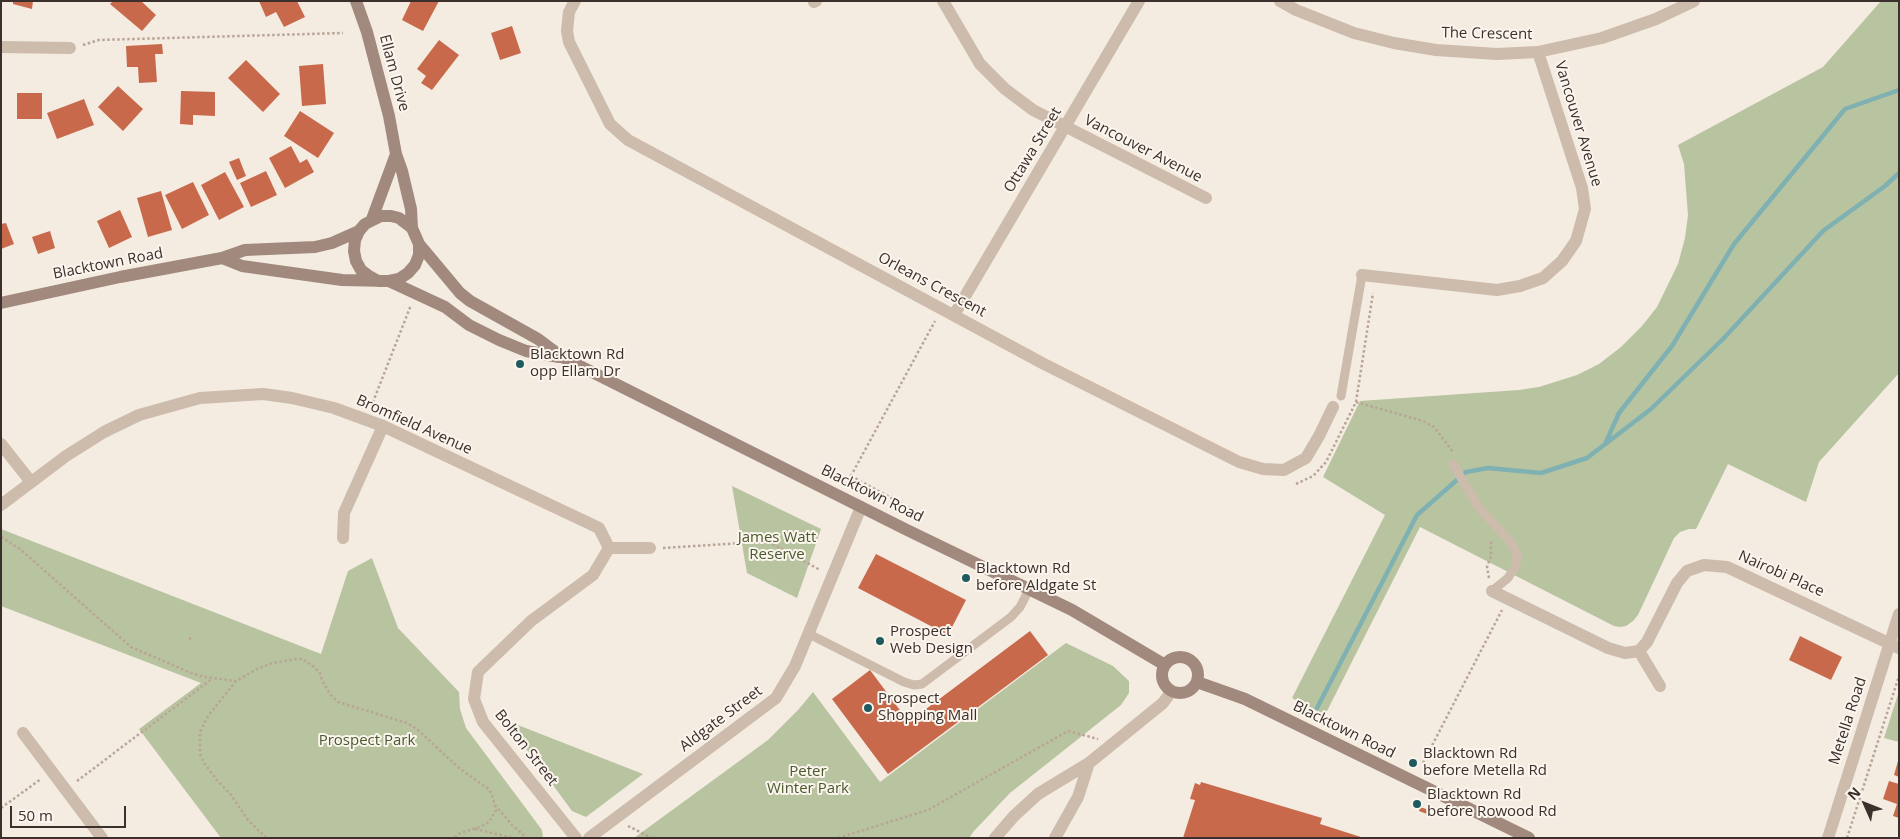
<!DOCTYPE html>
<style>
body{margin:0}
#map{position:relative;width:1900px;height:839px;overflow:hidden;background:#f4ebe1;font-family:"Open Sans",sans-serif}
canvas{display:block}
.frame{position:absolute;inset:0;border:2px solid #3b302b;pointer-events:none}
.north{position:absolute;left:1840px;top:779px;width:50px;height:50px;-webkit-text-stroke:4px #fbf5ee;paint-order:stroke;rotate:314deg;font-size:14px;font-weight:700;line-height:20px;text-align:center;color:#3b302b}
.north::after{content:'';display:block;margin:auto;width:18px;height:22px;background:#3b302b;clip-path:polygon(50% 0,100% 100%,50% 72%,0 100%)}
.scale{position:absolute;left:10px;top:806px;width:116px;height:22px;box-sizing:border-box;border:2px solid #3b302b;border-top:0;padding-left:6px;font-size:15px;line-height:18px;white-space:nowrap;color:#3b302b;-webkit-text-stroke:4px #fbf5ee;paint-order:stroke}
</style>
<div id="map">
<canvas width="1900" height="839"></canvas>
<div class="frame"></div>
<div class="north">N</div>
<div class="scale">50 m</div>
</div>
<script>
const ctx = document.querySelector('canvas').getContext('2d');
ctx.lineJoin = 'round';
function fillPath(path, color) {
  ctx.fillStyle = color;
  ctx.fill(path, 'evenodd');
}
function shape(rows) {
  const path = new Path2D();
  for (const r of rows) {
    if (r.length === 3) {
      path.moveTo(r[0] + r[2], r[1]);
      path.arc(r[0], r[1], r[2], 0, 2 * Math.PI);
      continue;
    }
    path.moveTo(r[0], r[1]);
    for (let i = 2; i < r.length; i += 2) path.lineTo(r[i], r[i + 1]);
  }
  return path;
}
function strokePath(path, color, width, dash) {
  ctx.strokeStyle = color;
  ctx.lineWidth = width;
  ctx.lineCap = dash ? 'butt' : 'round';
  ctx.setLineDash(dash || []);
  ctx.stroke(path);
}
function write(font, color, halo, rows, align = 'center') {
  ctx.font = font + ' "Open Sans",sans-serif';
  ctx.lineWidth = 4;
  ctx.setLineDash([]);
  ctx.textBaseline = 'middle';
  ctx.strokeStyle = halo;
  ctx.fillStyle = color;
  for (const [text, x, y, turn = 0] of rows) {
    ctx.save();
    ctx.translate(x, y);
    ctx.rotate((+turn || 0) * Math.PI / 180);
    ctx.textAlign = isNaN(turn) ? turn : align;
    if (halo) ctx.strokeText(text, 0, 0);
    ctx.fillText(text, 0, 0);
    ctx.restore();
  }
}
fillPath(shape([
 [1881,1,1899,1,1899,373,1819,462,1806,502,1728,464,1696,529,1689,529,1680,532,1674,538,1638,615,1633,621,1626,626,1620,627,1614,626,1420,527,1325,715,1292,698,1385,515,1323,477,1360,401,1519,390,1539,387,1577,375,1599,364,1621,347,1642,326,1657,307,1678,264,1685,238,1688,215,1684,164,1678,145,1823,67],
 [732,486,821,529,797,598,747,573],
 [1,529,321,654,348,571,372,558,398,628,459,692,460,709,466,728,542,830,543,838,221,838,139,729,201,683,1,606],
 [1066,643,1113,666,1129,681,1129,693,1121,705,1010,793,974,831,969,838,634,838,768,740,798,710,813,692,880,782],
 [1899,691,1899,742,1884,738],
 [505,720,643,774,586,817,572,811]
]), '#b8c4a0');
strokePath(shape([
 [1606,442,1619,413,1672,346,1734,244,1845,109,1899,90],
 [1317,708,1417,515,1466,472,1488,468,1541,473,1587,458,1651,409,1723,339,1823,231,1885,186,1899,173]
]), '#7fb0b2', 4.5);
fillPath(shape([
 [13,1,33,1,32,9,13,4],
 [113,1,141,1,156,15,142,31,110,4],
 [259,1,297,1,305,17,284,27,276,12,266,17],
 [411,1,439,1,423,31,402,20],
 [512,26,521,53,500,60,491,33],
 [439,40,459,55,432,90,421,83,426,76,417,69],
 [162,44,163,54,155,54,157,82,139,83,138,67,127,67,126,46],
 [246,60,280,94,263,112,228,78],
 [323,64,326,104,302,106,299,66],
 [118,86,143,109,123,131,98,107],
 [181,91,215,92,215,116,193,115,193,125,180,124],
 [17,93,42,93,42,119,17,119],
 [84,99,94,125,57,139,47,113],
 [300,111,334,133,318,158,284,136],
 [291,146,300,163,307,159,314,172,285,188,269,158],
 [239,158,246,176,237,180,229,162],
 [266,171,277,195,251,207,240,183],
 [225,172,244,207,219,220,201,185],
 [193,182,209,215,182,229,165,195],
 [161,191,172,230,148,237,137,198],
 [120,210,132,237,109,248,97,221],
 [6,223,14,244,1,249,1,224],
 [50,231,55,248,38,254,32,237],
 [876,554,966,600,948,635,858,588],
 [1030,631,1048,655,888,774,832,699,870,670,905,717,914,718],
 [1800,636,1842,657,1831,680,1789,660],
 [1898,761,1899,761,1899,777,1894,775],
 [1889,781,1899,784,1899,818,1893,816,1897,804,1883,799],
 [1201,782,1322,818,1320,824,1364,838,1183,838,1195,800,1190,799,1195,783,1200,785],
 [1420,807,1429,810,1427,814,1419,811]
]), '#c8694b');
strokePath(shape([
 [83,45,99,40,343,33],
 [1356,402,1423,421,1434,427,1453,452],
 [371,407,411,305],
 [851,476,917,512],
 [1296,484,1313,476,1326,462,1356,402,1373,293],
 [846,485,935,321],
 [1,537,20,549,131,647,191,673,205,677,235,681],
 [663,548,758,542,771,543,820,570],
 [1489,578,1487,567,1491,556,1491,539],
 [189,638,194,640],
 [1423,763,1502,610],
 [77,781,212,679],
 [495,805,513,826,527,838],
 [1,808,41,779],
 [628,826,652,838],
 [475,829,513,838],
 [266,838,248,820,231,795,217,780,204,763,200,754,200,732,208,716,236,681,257,669,273,663,296,659,303,659,314,667,320,673,322,680,330,694,338,702,407,723,417,729,460,769,487,788,492,794,496,810,489,822,480,827,460,833,454,838],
 [838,838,928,810,1068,731,1098,739],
 [1847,838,1899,676]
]), '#b9a596', 2.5, [2.5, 2.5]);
strokePath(shape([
 [1341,396,1362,275],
 [1453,464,1479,508,1511,542,1517,554,1516,565,1508,578,1492,591],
 [809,634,904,682,914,685,922,684,1011,617,1020,607,1030,588]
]), '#cdbbac', 9);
strokePath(shape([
 [575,1,569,12,567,31,569,42,610,124,628,140,1044,364,1239,462,1263,469,1284,470,1306,458,1319,436,1333,407],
 [943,1,980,64,1005,89,1033,110,1206,198],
 [1280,1,1296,10,1354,33,1394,43,1436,50,1497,54,1538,52,1602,38,1656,19,1694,1],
 [814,2,816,1],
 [1,47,70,48],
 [1362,275,1497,290,1520,286,1543,278,1562,261,1576,241,1585,209,1582,188,1538,52],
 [954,315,1139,1],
 [1,444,31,482],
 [1,505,66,456,104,432,139,415,200,398,263,394,292,398,334,408,383,426,599,528,609,548],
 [343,538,344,513,383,426],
 [609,548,650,548],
 [1492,591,1608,648,1625,653,1639,651,1647,642,1677,583,1687,571,1704,565,1727,567,1899,648],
 [1639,651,1660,686],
 [23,733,102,838],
 [576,838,483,722,474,699,478,672,531,621,593,575,609,548],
 [589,838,776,698,795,666,861,507],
 [995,838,1014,816,1038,794,1089,763,1163,703,1171,692],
 [1055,838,1078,797,1089,763],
 [1828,838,1899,614]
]), '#cdbbac', 12);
strokePath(shape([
 [356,1,367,32,389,116,396,154,402,171,411,209,412,228],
 [372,219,396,154],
 [419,244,460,293,470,301,538,339,562,357,907,530,1072,610,1165,665],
 [222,258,242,266,342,280,389,281,399,279,408,273,415,265,419,255,419,244,412,228,399,218,391,216,381,216,365,224,359,231,355,240,354,251,356,261,361,270,369,276,378,281],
 [389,281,445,307,469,325,499,340,526,351,559,357],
 [1,303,120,277,222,258,245,250,315,247,332,243,359,231],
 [1180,675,18],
 [1197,682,1245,699,1529,838]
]), '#a18a7d', 12);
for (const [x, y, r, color] of [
 [520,364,5,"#1f5a5e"],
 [966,578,5,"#1f5a5e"],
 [880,641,5,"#1f5a5e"],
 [868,708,5,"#1f5a5e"],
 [1413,763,5,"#1f5a5e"],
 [1417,804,5,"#1f5a5e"]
]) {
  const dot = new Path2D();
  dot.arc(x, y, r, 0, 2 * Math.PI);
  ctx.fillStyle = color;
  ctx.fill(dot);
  strokePath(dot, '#fbf5ee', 2);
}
write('15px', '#3b302b', '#fbf5ee', [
 ["The Crescent",1487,34,1],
 ["Ellam Drive",394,73,75],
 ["Vancouver Avenue",1578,124,73],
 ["Vancouver Avenue",1143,149,27],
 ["Ottawa Street",1033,150,-59],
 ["Blacktown Road",108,264,-11],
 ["Orleans Crescent",932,285,28],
 ["Bromfield Avenue",414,425,24],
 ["Blacktown Road",872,494,26],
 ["Nairobi Place",1781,574,24],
 ["Aldgate Street",721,719,-37],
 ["Metella Road",1848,721,-72],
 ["Blacktown Road",1344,730,26],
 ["Bolton Street",526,748,52]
]);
write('15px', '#3b302b', '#fbf5ee', [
 ["Blacktown Rd",530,355],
 ["opp Ellam Dr",530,372],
 ["Blacktown Rd",976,569],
 ["before Aldgate St",976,586],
 ["Prospect",890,632],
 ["Web Design",890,649],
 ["Prospect",878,699],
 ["Shopping Mall",878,716],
 ["Blacktown Rd",1423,754],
 ["before Metella Rd",1423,771],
 ["Blacktown Rd",1427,795],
 ["before Rowood Rd",1427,812]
], 'left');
write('15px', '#4a5a2e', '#fbf5ee', [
 ["James Watt",777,538],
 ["Reserve",777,555],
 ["Prospect Park",367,741],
 ["Peter",808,772],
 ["Winter Park",808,789]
]);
</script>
